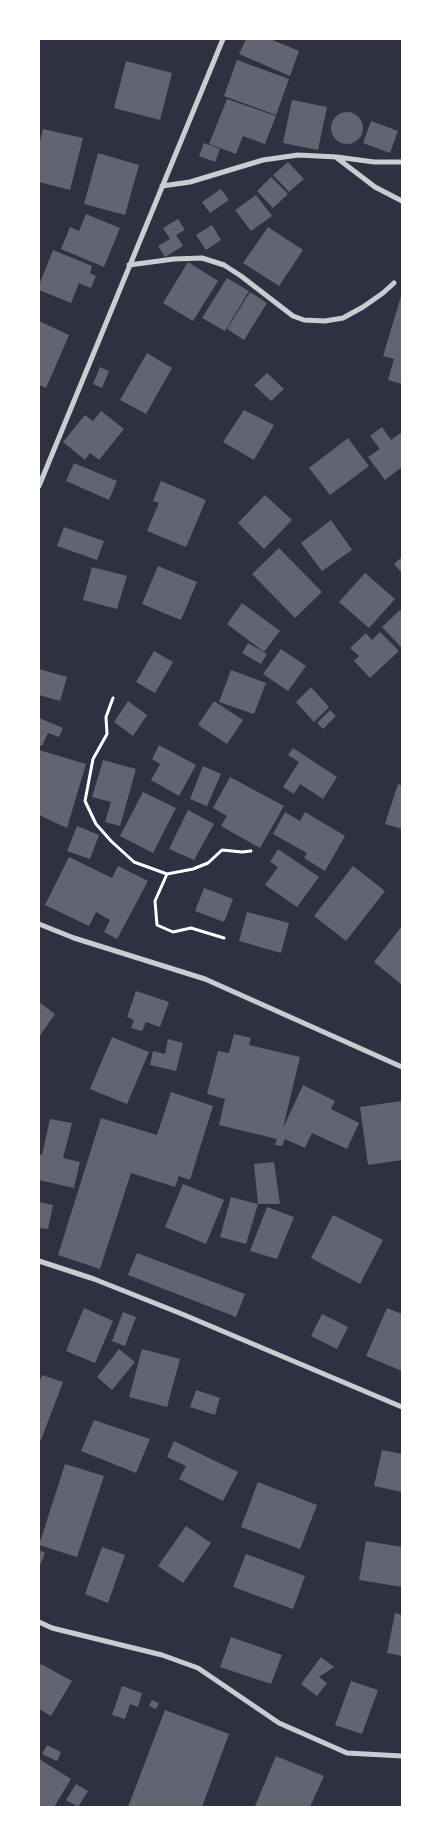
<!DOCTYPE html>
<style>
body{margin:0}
#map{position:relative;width:441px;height:1846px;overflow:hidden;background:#2d3142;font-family:Roboto,sans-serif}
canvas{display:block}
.frame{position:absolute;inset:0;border:40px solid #fff;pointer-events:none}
</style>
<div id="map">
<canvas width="441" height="1846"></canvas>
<div class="frame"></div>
</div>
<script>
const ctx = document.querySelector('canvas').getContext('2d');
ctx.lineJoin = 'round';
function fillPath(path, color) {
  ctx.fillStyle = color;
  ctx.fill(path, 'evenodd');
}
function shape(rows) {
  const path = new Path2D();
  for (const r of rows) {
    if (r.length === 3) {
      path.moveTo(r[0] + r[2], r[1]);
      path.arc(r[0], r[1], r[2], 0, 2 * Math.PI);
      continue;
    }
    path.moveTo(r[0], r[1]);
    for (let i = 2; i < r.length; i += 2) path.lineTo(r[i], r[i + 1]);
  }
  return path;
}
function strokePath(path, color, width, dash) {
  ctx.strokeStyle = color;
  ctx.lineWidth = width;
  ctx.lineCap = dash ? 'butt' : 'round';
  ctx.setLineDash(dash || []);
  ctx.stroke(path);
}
fillPath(shape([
 [246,39,270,39,299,51,290,76,239,54],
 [237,60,289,79,276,115,224,96],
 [126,61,172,73,160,120,114,108],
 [227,99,276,116,265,144,243,136,236,154,209,144],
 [292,100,327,107,318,150,283,143],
 [347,128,16],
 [371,121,398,131,390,153,363,143],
 [43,129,83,138,70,190,39,182,39,145],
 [204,143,220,149,215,162,199,156],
 [98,153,139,165,125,215,84,204],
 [288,162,304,179,289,192,273,175],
 [271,177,288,194,273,208,257,191],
 [221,189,229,200,210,213,202,202],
 [256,195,272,216,251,231,235,210],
 [86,214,120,228,104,267,61,249,70,227,79,231],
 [178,219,185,230,176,235,183,246,165,257,158,246,170,239,163,228],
 [212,225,221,240,206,250,196,235],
 [268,227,303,250,279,286,243,263],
 [53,250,92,266,90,273,96,276,91,288,79,283,71,303,39,290,39,285],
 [188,262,218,281,193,321,163,303],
 [227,278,249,291,225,331,202,318],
 [250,292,267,303,244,340,227,329],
 [402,293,402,384,388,380,394,359,383,356],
 [39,321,69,335,46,388,39,385],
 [147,353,172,368,146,414,120,400],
 [100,367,109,371,102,388,93,384],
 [267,373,284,389,271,401,254,385],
 [244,410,274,425,254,460,223,442],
 [101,411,124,429,99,460,90,453,85,460,63,442,85,415,93,421],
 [382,427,391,440,402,432,402,467,385,480,368,457,380,449,370,436],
 [348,438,369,466,330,495,309,468],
 [74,463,117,481,109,500,66,481],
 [161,481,206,500,186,547,147,531,159,503,153,501],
 [265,495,292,520,264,549,238,523],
 [331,520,352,550,322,571,301,543],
 [64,527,104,541,97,560,57,546],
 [279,548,322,592,295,618,252,574],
 [402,557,402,573,394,564],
 [158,566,197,582,181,620,142,604],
 [92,567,127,576,117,609,83,600],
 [365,573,395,599,369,628,339,602],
 [242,603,280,631,264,652,227,624],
 [400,610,402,612,402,648,382,627],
 [380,632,399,651,370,678,354,661,359,656,350,648,366,633,372,640],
 [248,643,267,654,261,664,242,653],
 [281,649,306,666,288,691,263,674],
 [154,651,173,662,155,693,136,682],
 [39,669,67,677,60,701,39,695],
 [231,670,266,683,254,714,219,702],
 [311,687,329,707,314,722,296,702],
 [128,701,147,715,133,736,114,722],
 [214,701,243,720,227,744,198,725],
 [330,710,336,716,323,729,317,723],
 [39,718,63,728,59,737,48,733,42,746,39,745],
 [159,745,196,765,179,796,151,780,160,764,152,759],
 [293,748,337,777,323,799,300,784,294,794,283,787,299,762,288,755],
 [39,750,86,764,67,828,39,815],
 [103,760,136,769,120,826,105,822,111,802,92,797],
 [203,766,221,774,207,806,190,799],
 [230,777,284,806,260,848,221,826,227,816,213,808],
 [398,784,402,786,402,829,385,824],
 [143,792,176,808,153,853,120,836],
 [188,810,214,824,194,860,169,849],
 [285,812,300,821,305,812,345,836,325,871,304,858,307,853,273,834],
 [77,826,99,835,90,859,67,851],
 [278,849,319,877,297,907,265,885,278,867,270,862],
 [69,857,112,878,118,866,148,881,117,939,104,932,110,920,96,912,89,926,45,905],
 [353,866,385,891,346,941,314,916],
 [204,888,233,899,224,922,195,911],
 [247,912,289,923,281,953,239,941],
 [402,926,402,985,374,962],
 [136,991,169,1002,160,1027,146,1022,142,1031,131,1028,134,1020,127,1017],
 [39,1002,55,1014,39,1037],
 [234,1034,251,1038,249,1045,300,1057,283,1128,303,1085,335,1101,331,1109,359,1123,347,1149,312,1133,305,1148,285,1139,282,1146,275,1145,277,1139,219,1125,225,1099,207,1094,218,1051,229,1053],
 [112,1037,149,1052,127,1104,90,1089],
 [168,1039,183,1043,176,1071,150,1065,153,1051,165,1054],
 [171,1092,213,1106,190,1180,179,1176,175,1187,131,1173,100,1269,58,1255,101,1118,157,1135],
 [401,1101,402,1160,368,1165,360,1107],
 [50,1119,72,1123,63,1158,80,1162,74,1188,39,1180,39,1154,42,1155],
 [274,1162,280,1204,258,1204,254,1164],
 [183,1184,224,1200,206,1244,165,1227],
 [231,1197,258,1204,246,1244,220,1237],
 [39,1202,53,1205,48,1229,39,1228],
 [267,1207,294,1217,277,1259,250,1251],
 [333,1215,383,1240,360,1284,311,1258],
 [137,1253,245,1294,236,1317,128,1275],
 [84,1308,113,1321,95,1363,66,1351],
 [387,1308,402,1314,402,1371,366,1356],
 [123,1312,136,1317,125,1346,112,1341],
 [322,1314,348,1327,337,1349,311,1336],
 [119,1349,135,1362,112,1390,97,1377],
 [142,1349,180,1359,167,1407,129,1397],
 [42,1375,63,1382,41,1440,39,1439,39,1383],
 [196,1390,220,1398,215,1415,190,1407],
 [94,1420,150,1439,136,1473,81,1451],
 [174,1441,238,1472,223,1501,179,1479,186,1466,167,1457],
 [382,1450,402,1454,402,1492,374,1486],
 [65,1464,104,1476,77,1557,39,1545],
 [258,1482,317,1505,300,1549,241,1527],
 [186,1526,211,1543,183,1583,158,1566],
 [366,1541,402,1547,402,1587,359,1580],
 [102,1547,125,1555,108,1603,85,1594],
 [39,1550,45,1553,39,1568],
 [246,1554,305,1576,293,1609,233,1587],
 [395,1613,402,1615,402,1656,387,1653],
 [231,1637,282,1655,271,1684,220,1667],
 [321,1657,334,1667,319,1677,327,1683,317,1696,301,1684],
 [41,1664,72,1681,51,1716,39,1709,39,1668],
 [351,1681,378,1690,362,1734,335,1725],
 [122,1686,142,1693,138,1707,130,1704,125,1719,112,1715],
 [152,1700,159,1703,156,1709,149,1706],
 [165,1710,229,1734,202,1807,128,1807],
 [47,1745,61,1752,57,1761,42,1754],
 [276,1756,324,1776,310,1807,255,1806],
 [39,1759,71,1779,54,1807,39,1807],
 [76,1784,88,1791,78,1807,66,1800]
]), '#626471');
strokePath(shape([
 [113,698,106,717,107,734,93,759,85,801,96,824,111,841,134,862,167,874,193,869,208,863,222,850,242,852,251,851],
 [167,874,155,901,157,925,173,932,191,928,224,938]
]), '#fff', 3);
strokePath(shape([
 [337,158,375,187,402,201],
 [162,186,190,182,263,160,298,155,337,157,374,162,402,162],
 [129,265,174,259,202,258,224,265,241,276,293,316,304,320,325,321,343,318,363,307,383,293,394,283],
 [39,486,223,39],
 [39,924,74,938,205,979,402,1067],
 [39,1261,94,1279,182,1314,402,1407],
 [39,1622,52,1628,162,1655,198,1668,279,1723,347,1753,402,1756]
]), '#caccd0', 5);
</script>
